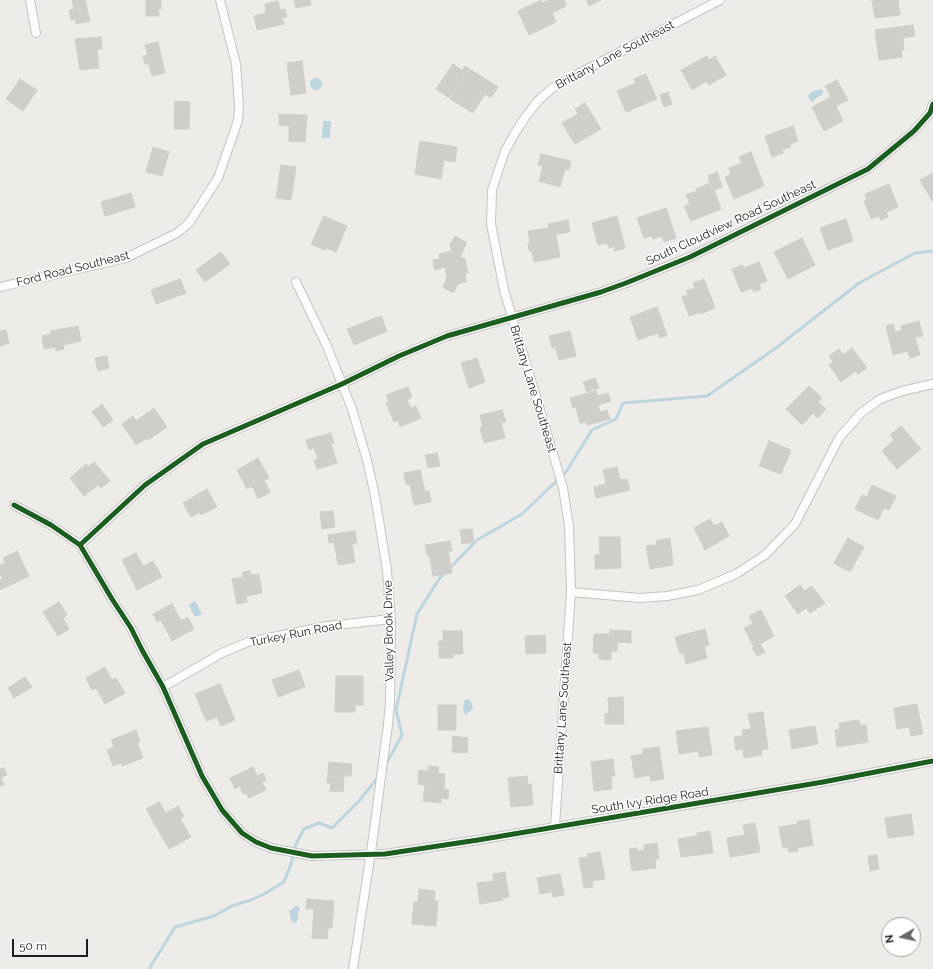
<!DOCTYPE html>
<style>
body{margin:0}
#map{position:relative;width:933px;height:969px;overflow:hidden;background:#edece8;font-family:Raleway,sans-serif}
canvas{display:block}
.north{position:absolute;left:881px;top:917px;width:40px;height:40px;box-sizing:border-box;background:#fff;border:1px solid #a5a5a5;border-radius:50%;rotate:261deg;font-size:11px;font-weight:700;line-height:16px;text-align:center;color:#1f1f1f}
.north::after{content:'';display:block;margin:auto;width:14px;height:18px;background:#676765;clip-path:polygon(50% 0,100% 100%,50% 72%,0 100%)}
.scale{position:absolute;left:12px;top:939px;width:76px;height:18px;box-sizing:border-box;border:2px solid #1f1f1f;border-top:0;padding-left:5px;font-size:12px;line-height:14px;white-space:nowrap;color:#1f1f1f;-webkit-text-stroke:3px #fff;paint-order:stroke}
</style>
<div id="map">
<canvas width="933" height="969"></canvas>
<div class="north">N</div>
<div class="scale">50 m</div>
</div>
<script>
const ctx = document.querySelector('canvas').getContext('2d');
ctx.lineJoin = 'round';
function fillPath(path, color) {
  ctx.fillStyle = color;
  ctx.fill(path, 'evenodd');
}
function shape(rows) {
  const path = new Path2D();
  for (const r of rows) {
    if (r.length === 3) {
      path.moveTo(r[0] + r[2], r[1]);
      path.arc(r[0], r[1], r[2], 0, 2 * Math.PI);
      continue;
    }
    path.moveTo(r[0], r[1]);
    for (let i = 2; i < r.length; i += 2) path.lineTo(r[i], r[i + 1]);
  }
  return path;
}
function strokePath(path, color, width, dash) {
  ctx.strokeStyle = color;
  ctx.lineWidth = width;
  ctx.lineCap = dash ? 'butt' : 'round';
  ctx.setLineDash(dash || []);
  ctx.stroke(path);
}
function write(font, color, halo, rows, align = 'center') {
  ctx.font = font + ' Raleway,sans-serif';
  ctx.lineWidth = 3;
  ctx.setLineDash([]);
  ctx.textBaseline = 'middle';
  ctx.strokeStyle = halo;
  ctx.fillStyle = color;
  for (const [text, x, y, turn = 0] of rows) {
    ctx.save();
    ctx.translate(x, y);
    ctx.rotate((+turn || 0) * Math.PI / 180);
    ctx.textAlign = isNaN(turn) ? turn : align;
    if (halo) ctx.strokeText(text, 0, 0);
    ctx.fillText(text, 0, 0);
    ctx.restore();
  }
}
fillPath(shape([
 [316,84,6],
 [820,89,823,91,822,95,816,98,813,102,810,101,808,96,811,92],
 [323,121,331,121,330,138,322,138],
 [195,601,202,614,195,617,189,605],
 [468,699,471,702,473,708,466,715,463,711,464,701],
 [296,905,300,908,298,913,298,920,294,923,291,920,289,911,293,909]
]), '#bdd5de');
strokePath(shape([
 [385,766,402,735,396,710,417,614,439,579,477,540,522,514,566,472,592,430,616,419,623,403,707,396,776,348,859,283,915,253,933,251],
 [149,969,175,927,214,916,232,906,251,900,264,894,284,882,291,864,296,844,304,829,319,823,332,828,359,801,379,776]
]), '#bdd5de', 3);
const building = shape([
 [72,0,85,0,90,21,76,24,75,19,71,20,69,10,74,9,72,0],
 [146,0,161,0,161,9,158,9,159,16,146,16,146,0],
 [294,0,310,0,311,5,296,8,294,0],
 [541,0,542,3,549,0,564,0,566,6,552,13,556,22,529,35,518,11,541,0],
 [586,0,601,0,589,6,586,0],
 [872,0,898,0,900,15,875,18,872,0],
 [278,1,280,10,285,9,287,17,282,18,284,24,257,30,254,16,266,13,265,4,278,1],
 [913,25,915,36,903,38,904,50,901,50,902,57,879,60,875,30,913,25],
 [101,37,102,49,97,49,99,68,80,70,75,39,101,37],
 [158,42,165,73,152,76,149,64,145,64,143,56,148,55,145,45,158,42],
 [707,56,709,60,715,56,726,75,709,85,707,81,692,90,681,70,707,56],
 [302,61,306,93,291,95,287,63,302,61],
 [453,64,462,70,455,79,460,82,449,98,436,89,453,64],
 [465,66,498,87,491,98,485,94,473,113,450,99,461,82,456,80,465,66],
 [646,74,657,99,626,112,617,91,636,83,634,79,646,74],
 [20,79,37,90,23,111,6,99,20,79],
 [837,80,848,100,836,106,843,121,824,131,812,107,831,97,825,86,837,80],
 [668,92,672,104,664,107,660,95,668,92],
 [175,101,190,102,189,129,174,129,175,101],
 [585,103,601,129,575,144,562,123,578,114,575,109,585,103],
 [279,114,307,115,305,142,289,141,289,126,279,125,279,114],
 [793,126,798,141,790,144,791,147,782,150,783,153,772,157,765,136,793,126],
 [420,141,457,147,455,162,444,160,441,179,415,174,420,141],
 [153,147,169,152,162,176,146,172,153,147],
 [751,152,764,186,734,199,725,177,731,174,729,168,742,163,739,157,751,152],
 [541,154,571,161,569,170,565,169,560,187,539,181,543,166,538,165,541,154],
 [281,165,296,167,291,200,276,198,281,165],
 [717,172,722,187,714,190,721,209,691,221,684,206,690,204,686,195,697,191,696,189,710,183,708,176,717,172],
 [933,173,933,202,920,180,933,173],
 [889,184,898,207,886,212,888,217,881,220,879,216,871,219,864,201,867,200,865,194,889,184],
 [131,193,135,207,105,216,101,202,131,193],
 [666,208,676,238,664,242,662,236,653,239,651,236,644,238,637,218,666,208],
 [324,216,347,226,336,252,326,248,325,250,311,244,324,216],
 [617,216,625,248,615,251,614,246,609,248,607,243,598,245,592,223,617,216],
 [846,219,853,241,828,250,820,228,846,219],
 [568,220,570,232,556,234,560,257,534,262,532,251,529,251,528,243,530,242,528,231,549,228,548,224,568,220],
 [455,236,467,243,460,257,465,259,468,273,465,274,466,282,458,284,453,293,443,287,447,278,445,267,435,270,433,260,440,259,439,254,452,251,450,245,455,236],
 [802,238,815,265,788,279,774,252,802,238],
 [221,252,230,264,205,282,196,270,221,252],
 [759,262,767,281,759,284,761,289,754,292,752,288,741,292,732,269,742,265,744,268,759,262],
 [180,279,186,293,156,304,151,290,180,279],
 [704,279,715,308,701,314,700,312,689,316,682,297,688,295,686,291,695,288,693,283,704,279],
 [657,307,667,335,660,338,658,333,638,340,630,317,657,307],
 [381,316,387,331,354,345,347,329,381,316],
 [919,321,923,336,915,337,920,355,910,358,908,351,893,355,886,326,893,324,895,332,902,330,901,326,919,321],
 [78,326,81,341,63,345,64,349,56,351,55,347,44,349,42,336,51,334,50,331,78,326],
 [6,330,9,343,0,346,0,331,6,330],
 [570,331,576,356,559,360,555,347,552,348,549,336,570,331],
 [852,348,867,368,858,374,855,371,841,382,829,365,833,362,829,356,839,349,843,355,852,348],
 [107,356,109,368,98,371,95,358,107,356],
 [477,358,485,382,469,388,461,363,477,358],
 [595,378,599,388,587,392,583,382,595,378],
 [809,386,822,398,818,402,826,409,818,418,813,413,802,425,786,409,809,386],
 [408,387,412,397,407,400,411,408,416,406,421,418,400,427,398,420,394,422,386,403,389,402,386,395,408,387],
 [596,391,598,396,608,393,611,401,598,405,600,412,607,410,610,419,587,425,586,422,580,423,576,407,573,408,570,398,596,391],
 [102,404,113,420,103,427,92,412,102,404],
 [154,408,167,427,148,440,147,438,136,445,122,424,133,416,136,421,154,408],
 [502,410,506,422,501,423,505,438,484,443,480,428,483,427,480,415,502,410],
 [901,426,921,449,897,469,882,451,894,440,890,435,901,426],
 [331,433,334,443,331,444,337,463,317,469,314,460,318,459,314,448,309,450,306,440,331,433],
 [769,441,791,450,781,474,759,466,769,441],
 [437,453,440,466,428,468,425,455,437,453],
 [258,458,269,478,264,480,270,492,258,499,252,486,247,489,237,470,258,458],
 [94,462,110,481,101,488,98,485,84,496,70,478,86,464,88,467,94,462],
 [617,467,620,480,627,479,630,490,596,498,594,487,606,484,603,470,617,467],
 [420,470,425,492,429,491,431,502,414,505,410,484,406,484,404,473,420,470],
 [872,485,896,496,889,510,884,508,878,520,855,509,862,495,867,497,872,485],
 [207,489,217,507,201,515,200,512,191,517,183,503,207,489],
 [333,511,335,527,322,529,320,512,333,511],
 [710,519,714,526,722,522,729,536,705,550,694,528,710,519],
 [472,529,474,542,462,544,460,530,472,529],
 [355,531,357,543,352,544,355,562,338,565,334,542,329,543,328,535,355,531],
 [599,537,620,537,621,568,595,569,595,555,600,555,599,537],
 [670,538,673,565,650,569,646,546,656,545,656,541,670,538],
 [848,538,864,547,850,572,834,563,848,538],
 [450,541,452,551,448,551,452,573,433,576,430,557,428,557,425,545,450,541],
 [17,551,29,576,0,590,0,580,3,579,0,574,0,565,5,563,3,558,17,551],
 [136,553,143,566,153,561,162,577,137,590,122,560,136,553],
 [250,571,251,575,259,574,262,593,246,596,247,602,237,604,232,579,243,577,243,572,250,571],
 [800,585,804,591,812,586,825,603,810,613,806,608,798,614,785,596,800,585],
 [59,602,67,615,63,618,69,629,58,636,43,612,59,602],
 [172,604,181,621,188,617,194,629,172,641,161,620,157,622,153,614,172,604],
 [761,610,774,636,760,644,765,652,757,656,752,648,754,647,744,628,753,624,749,616,761,610],
 [705,629,709,645,704,646,707,658,686,664,684,653,680,654,675,637,705,629],
 [610,630,631,631,631,643,617,642,617,651,611,651,611,660,599,659,599,653,593,653,594,634,610,634,610,630],
 [443,631,462,631,463,654,453,654,453,658,439,658,439,641,443,641,443,631],
 [545,635,546,653,526,654,525,636,545,635],
 [105,667,112,680,116,678,125,693,105,704,96,688,92,690,86,678,105,667],
 [299,670,305,687,278,697,272,680,299,670],
 [336,676,363,676,363,705,355,705,355,712,335,712,336,676],
 [25,677,32,687,14,698,8,688,25,677],
 [220,684,235,720,221,726,217,717,206,721,195,694,220,684],
 [623,697,624,724,605,724,605,714,609,713,608,698,623,697],
 [917,704,923,734,911,736,909,727,897,729,894,708,917,704],
 [438,705,456,705,456,730,438,730,438,705],
 [763,712,768,749,761,750,762,755,744,758,743,749,736,750,734,737,743,736,742,730,751,729,748,714,763,712],
 [859,720,860,725,866,725,868,742,837,747,835,730,840,729,839,723,859,720],
 [815,726,818,744,792,749,789,730,815,726],
 [708,727,712,755,699,757,699,751,679,754,676,731,708,727],
 [136,730,140,742,137,743,143,758,122,766,121,763,113,766,107,750,114,747,111,740,136,730],
 [453,736,468,738,467,753,452,752,453,736],
 [659,747,664,779,651,781,650,775,635,778,631,756,643,754,643,749,659,747],
 [613,759,615,776,611,776,612,789,594,791,591,762,613,759],
 [329,762,352,764,351,776,344,776,343,792,330,791,331,783,327,783,329,762],
 [429,766,439,767,438,773,445,774,444,789,449,790,448,799,441,798,441,803,423,801,425,785,418,784,419,770,428,771,429,766],
 [253,767,257,776,263,773,266,780,262,782,266,790,249,798,246,793,243,794,240,786,235,789,230,778,253,767],
 [4,768,7,775,1,777,4,785,0,786,0,769,4,768],
 [527,776,528,785,531,784,533,805,511,807,508,778,527,776],
 [159,802,166,813,178,806,184,816,180,819,191,837,169,849,146,809,159,802],
 [911,814,914,835,888,838,885,818,911,814],
 [809,820,813,845,797,848,798,851,789,852,788,847,783,848,779,827,798,824,797,821,809,820],
 [755,823,760,852,730,857,727,838,745,835,743,825,755,823],
 [710,831,713,853,681,857,678,839,697,836,697,833,710,831],
 [657,843,659,859,655,859,656,868,632,871,629,849,637,848,637,851,644,850,644,845,657,843],
 [600,852,605,879,592,881,593,887,584,888,579,858,588,857,587,854,600,852],
 [877,855,879,869,870,871,868,856,877,855],
 [505,872,509,897,502,898,503,900,480,904,477,883,494,881,493,874,505,872],
 [560,874,564,895,553,897,552,892,540,894,537,878,560,874],
 [419,889,435,891,434,901,438,901,436,926,412,924,414,902,418,902,419,889],
 [307,899,334,901,332,928,328,928,327,939,312,938,314,909,306,909,307,899]
]);
fillPath(building, '#d0cecb');
strokePath(building, '#d0cec9', 1);
const minor = shape([
 [30,0,36,33],
 [296,282,326,344,352,409,367,460,375,496,387,570,391,619,390,703,388,724,372,845,353,969],
 [0,287,126,258,177,233,189,223,218,178,238,121,239,106,236,64,220,0],
 [14,505,51,525,80,545,112,599,131,628,142,650,163,687,202,776,222,810,242,833,256,842,271,848,312,856,385,854,478,840,823,782,933,761],
 [80,545,145,485,203,444,342,384,399,356,447,336,601,292,626,283,690,257,868,169,914,131,930,113,933,104],
 [571,592,640,598,667,596,698,590,736,574,765,555,795,524,839,438,861,413,880,399,902,391,933,384],
 [163,687,222,653,248,642,327,626,391,619],
 [555,826,571,592,569,526,563,488,555,460,504,290,491,224,492,190,505,151,515,133,526,116,538,101,551,89,570,78,720,0]
]);
strokePath(minor, '#c4c4c2', 10);
strokePath(minor, '#fcfcfc', 8);
strokePath(shape([
 [14,505,51,525,80,545,112,599,131,628,142,650,163,687,202,776,222,810,242,833,256,842,271,848,312,856,385,854,478,840,823,782,933,761],
 [80,545,145,485,203,444,342,384,399,356,447,336,601,292,626,283,690,257,868,169,914,131,930,113,933,104]
]), '#1b5e20', 5);
write('12px', '#1f1f1f', '#fff', [
 ["Brittany Lane Southeast",615,55,-28],
 ["South Cloudview Road Southeast",731,223,-25],
 ["Ford Road Southeast",73,269,-14],
 ["Brittany Lane Southeast",533,389,73],
 ["Valley Brook Drive",389,631,-91],
 ["Turkey Run Road",296,634,-11],
 ["Brittany Lane Southeast",563,708,-86],
 ["South Ivy Ridge Road",650,801,-9]
]);
</script>
